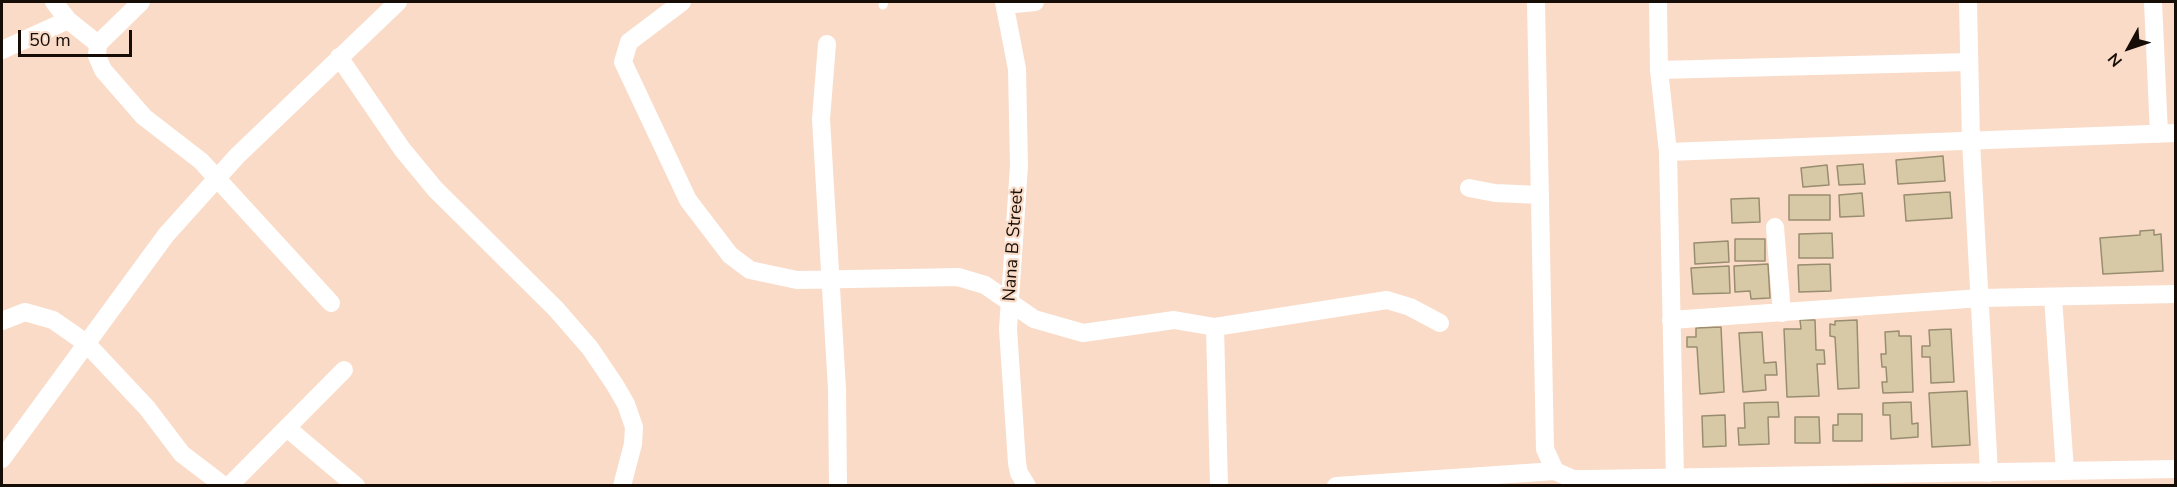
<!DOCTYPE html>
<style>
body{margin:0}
#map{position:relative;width:2177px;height:487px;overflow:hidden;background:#fadbc7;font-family:"Nunito Sans",sans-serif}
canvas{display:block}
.frame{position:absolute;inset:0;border:3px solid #160d06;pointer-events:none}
.north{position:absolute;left:2099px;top:18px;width:60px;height:60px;-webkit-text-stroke:4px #fadbc7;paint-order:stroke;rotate:230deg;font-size:16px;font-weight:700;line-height:24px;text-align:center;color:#160d06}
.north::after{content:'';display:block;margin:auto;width:21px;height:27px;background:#160d06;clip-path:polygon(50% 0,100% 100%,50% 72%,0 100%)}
.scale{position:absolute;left:18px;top:30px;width:114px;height:27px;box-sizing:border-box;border:3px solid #160d06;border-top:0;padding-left:8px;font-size:18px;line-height:21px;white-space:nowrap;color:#160d06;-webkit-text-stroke:4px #fadbc7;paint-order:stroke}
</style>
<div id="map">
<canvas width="2177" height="487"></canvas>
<div class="frame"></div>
<div class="north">N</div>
<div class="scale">50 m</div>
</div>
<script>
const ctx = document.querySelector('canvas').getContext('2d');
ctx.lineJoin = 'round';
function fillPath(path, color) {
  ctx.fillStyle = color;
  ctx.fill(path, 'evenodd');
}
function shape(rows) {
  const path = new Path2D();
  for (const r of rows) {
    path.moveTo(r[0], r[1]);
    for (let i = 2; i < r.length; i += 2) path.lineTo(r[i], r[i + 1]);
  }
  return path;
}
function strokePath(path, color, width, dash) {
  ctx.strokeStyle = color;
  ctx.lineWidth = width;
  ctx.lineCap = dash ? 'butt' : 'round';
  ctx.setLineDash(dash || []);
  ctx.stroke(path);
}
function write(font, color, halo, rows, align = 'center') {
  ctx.font = font + ' "Nunito Sans",sans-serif';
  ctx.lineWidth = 4.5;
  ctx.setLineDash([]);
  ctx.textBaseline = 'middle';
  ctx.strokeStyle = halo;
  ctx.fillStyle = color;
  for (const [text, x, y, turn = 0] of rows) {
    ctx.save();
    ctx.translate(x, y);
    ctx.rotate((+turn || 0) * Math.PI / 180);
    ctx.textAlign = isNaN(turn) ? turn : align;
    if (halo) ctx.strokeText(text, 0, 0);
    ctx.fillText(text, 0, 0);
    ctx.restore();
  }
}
const building = shape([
 [1943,156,1945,181,1898,184,1896,160,1943,156],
 [1863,164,1865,184,1839,185,1837,166,1863,164],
 [1827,165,1829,185,1803,187,1801,168,1827,165],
 [1950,192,1952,218,1906,221,1904,195,1950,192],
 [1862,193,1864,216,1840,217,1839,195,1862,193],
 [1789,195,1830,195,1830,220,1789,220,1789,195],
 [1759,198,1760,222,1732,223,1731,199,1759,198],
 [2154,230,2154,235,2161,234,2163,271,2103,274,2100,238,2140,235,2140,231,2154,230],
 [1832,233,1833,258,1799,258,1799,234,1832,233],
 [1735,239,1765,239,1765,261,1735,261,1735,239],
 [1728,241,1729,262,1695,264,1694,243,1728,241],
 [1768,264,1770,298,1751,299,1750,291,1735,292,1734,266,1768,264],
 [1830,264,1831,291,1799,292,1798,265,1830,264],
 [1729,266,1730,293,1693,294,1691,268,1729,266],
 [1800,320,1815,320,1816,350,1824,350,1825,364,1817,364,1819,396,1787,397,1784,329,1801,329,1800,320],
 [1857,320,1859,388,1838,389,1835,337,1830,336,1830,324,1835,325,1835,321,1857,320],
 [1721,327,1724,392,1700,394,1697,347,1687,347,1687,337,1696,337,1696,328,1721,327],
 [1951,329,1954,382,1931,383,1930,357,1922,357,1922,346,1930,346,1929,330,1951,329],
 [1899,331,1899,336,1911,336,1913,392,1883,393,1882,382,1887,382,1886,367,1882,367,1881,354,1886,354,1885,332,1899,331],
 [1762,332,1764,363,1776,362,1777,375,1765,375,1766,390,1743,392,1739,333,1762,332],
 [1967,391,1970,445,1932,447,1929,393,1967,391],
 [1778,402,1779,417,1768,417,1769,444,1739,445,1738,428,1745,428,1744,403,1778,402],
 [1911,402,1912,424,1918,423,1918,437,1891,439,1890,415,1883,415,1883,403,1911,402],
 [1838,414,1862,414,1862,441,1833,441,1833,425,1838,425,1838,414],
 [1725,415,1726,446,1703,447,1702,416,1725,415],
 [1795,417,1819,417,1820,443,1795,443,1795,417]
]);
fillPath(building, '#d7c9a6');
strokePath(building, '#998d70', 1.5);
strokePath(shape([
 [883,5,884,2]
]), '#fff', 9);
strokePath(shape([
 [54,2,68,20,98,44],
 [141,2,98,44,97,56,103,70,144,117,201,161,331,303],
 [682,2,629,42,623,62,688,200,730,255,750,270,797,280,958,277,985,285,1034,319,1083,333,1174,320,1215,327,1387,300,1410,307,1440,323],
 [1004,2,1017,69,1019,166,1008,329,1017,463,1019,473,1027,486],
 [1536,2,1545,449,1555,471,1573,479,1590,479,2176,469],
 [1658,2,1659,70,1668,152,1675,478],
 [1968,2,1971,141,1989,473],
 [2153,2,2159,134],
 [1005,5,1035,2],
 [827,44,821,119,837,389,838,486],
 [2,50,68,20],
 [339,57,402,149,435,189,556,309,590,348,615,385,626,404,634,427,633,444,622,486],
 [1659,70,1969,62],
 [1668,152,2176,133],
 [1469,188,1495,193,1540,195],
 [1775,227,1782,313],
 [2053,297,2065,471],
 [1671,320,1981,298,2176,294],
 [2,321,25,312,53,320,86,343,147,408,182,454,224,486],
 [1215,327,1219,486],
 [287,428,356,486],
 [2,459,166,235,237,156,398,2],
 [229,486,344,370],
 [1336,486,1555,471]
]), '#fff', 18);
write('18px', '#160d06', '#fadbc7', [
 ["Nana B Street",1014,245,-86]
]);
</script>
